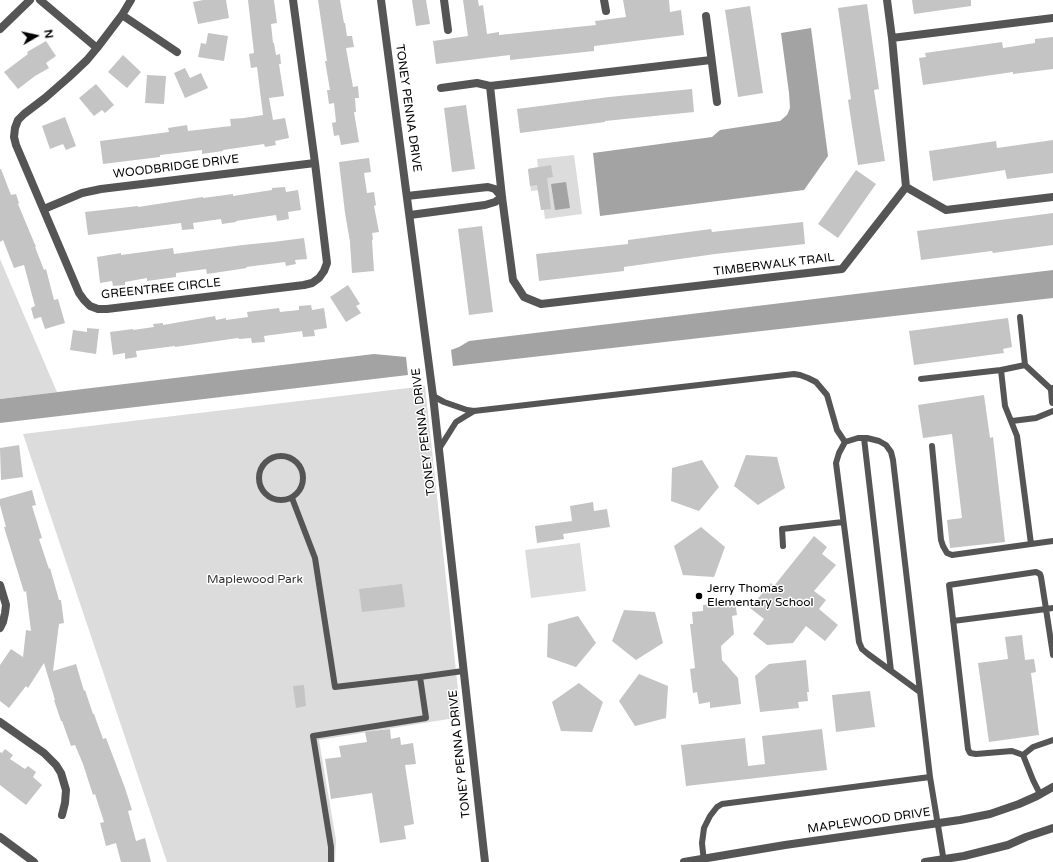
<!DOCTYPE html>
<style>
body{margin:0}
#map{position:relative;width:1053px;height:862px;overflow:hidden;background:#fff;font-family:"Varela Round",sans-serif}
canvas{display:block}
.north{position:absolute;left:16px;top:16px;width:40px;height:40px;-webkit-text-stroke:3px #fff;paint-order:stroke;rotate:81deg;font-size:11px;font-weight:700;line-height:16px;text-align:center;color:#000}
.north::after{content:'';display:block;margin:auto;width:14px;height:18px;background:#000;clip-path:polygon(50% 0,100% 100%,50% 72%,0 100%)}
</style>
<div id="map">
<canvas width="1053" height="862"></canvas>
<div class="north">N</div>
</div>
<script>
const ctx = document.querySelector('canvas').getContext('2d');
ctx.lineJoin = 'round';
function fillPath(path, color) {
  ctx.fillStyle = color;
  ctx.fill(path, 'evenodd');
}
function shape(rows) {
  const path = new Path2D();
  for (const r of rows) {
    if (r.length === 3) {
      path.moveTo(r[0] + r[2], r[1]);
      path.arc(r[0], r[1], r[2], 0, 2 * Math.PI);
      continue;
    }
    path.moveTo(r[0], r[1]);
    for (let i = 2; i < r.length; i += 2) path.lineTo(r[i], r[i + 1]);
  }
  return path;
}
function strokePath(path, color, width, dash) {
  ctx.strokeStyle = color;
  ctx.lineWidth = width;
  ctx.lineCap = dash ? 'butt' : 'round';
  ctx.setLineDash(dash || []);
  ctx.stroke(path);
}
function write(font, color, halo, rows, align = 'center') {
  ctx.font = font + ' "Varela Round",sans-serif';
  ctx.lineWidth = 3;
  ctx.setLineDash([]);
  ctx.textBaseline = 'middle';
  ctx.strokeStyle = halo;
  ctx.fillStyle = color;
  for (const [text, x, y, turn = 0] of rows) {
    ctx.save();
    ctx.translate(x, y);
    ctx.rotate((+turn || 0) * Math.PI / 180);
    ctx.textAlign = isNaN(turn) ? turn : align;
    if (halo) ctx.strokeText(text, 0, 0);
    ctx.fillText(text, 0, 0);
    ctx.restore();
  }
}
fillPath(shape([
 [574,155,582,214,545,219,541,190,531,191,528,169,538,167,537,159],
 [0,259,57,392,0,399],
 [425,386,461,717,319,740,336,840,335,862,167,862,23,434],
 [580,543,586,591,531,598,525,550]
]), '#dcdcdc');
fillPath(shape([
 [811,28,828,156,804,190,600,216,593,153,712,137,720,130,780,121,787,115,790,108,789,93,781,33],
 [566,182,570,208,555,210,551,184],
 [1053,270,1053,298,453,366,451,350,459,347,469,341],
 [374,354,406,357,408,375,0,423,0,399]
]), '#a3a3a3');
fillPath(shape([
 [203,0,226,0,229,18,198,24,193,2],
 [248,0,274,0,277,23,271,24,273,43,274,43,276,55,280,54,281,64,279,64,284,96,269,98,273,120,285,118,289,138,275,141,276,145,265,147,264,144,223,150,223,151,202,154,202,150,160,155,160,157,103,164,100,141,169,132,168,128,187,125,188,131,231,126,230,119,244,118,263,115,257,67,251,68,249,54,254,53],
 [318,0,340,0,344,23,345,23,347,36,352,36,354,47,346,48,353,87,358,86,359,98,355,98,356,112,354,112,359,142,341,145,339,135,334,136,332,123,336,122,334,103,329,104,327,90,330,90,325,61,327,61],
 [412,0,426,0,430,24,416,26],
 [463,0,478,0,479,6,483,5,487,34,499,32,499,35,596,25,595,21,626,17,623,0,669,0,670,12,681,10,684,35,594,46,594,51,510,60,510,55,436,64,433,41,468,36],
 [912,0,971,0,971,6,914,14],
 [867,4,879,89,874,90,885,161,858,165,848,100,851,99,838,8],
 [750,6,763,93,738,97,725,10],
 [208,33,228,36,224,61,198,57,201,43,206,44],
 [1053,37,1053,69,1013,74,1013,72,923,85,919,58,926,57,925,53,1002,42,1003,48,1035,43,1035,39],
 [46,41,56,56,46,63,49,68,35,76,18,89,4,72,28,54,27,52],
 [123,55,141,72,127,88,108,72],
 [185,68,190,78,201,73,208,88,185,98,174,73],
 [147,75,166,76,164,104,145,103],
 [96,84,114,105,105,113,102,110,94,116,79,98],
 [692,89,694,112,605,121,605,122,520,133,517,109,609,97],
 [466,105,475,169,452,172,444,108],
 [65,117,76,146,66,150,63,144,50,149,42,126],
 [1053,140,1053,173,1007,179,1005,170,933,181,929,151,996,141,997,148],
 [369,158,371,172,364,173,367,193,374,192,376,205,374,206,379,232,372,233,373,239,372,240,374,271,352,273,350,242,345,213,339,162],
 [551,165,553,177,547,178,551,209,541,210,537,185,530,186,528,169],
 [0,169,1,169,11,195,16,194,19,203,18,204,36,247,35,247,44,270,46,269,54,300,58,299,65,323,45,329,41,317,34,319,31,308,35,306,24,265,14,268,3,240,0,242],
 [856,170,876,184,838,238,818,224],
 [285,187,286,192,298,190,301,210,288,212,289,219,277,221,276,215,236,221,236,222,222,224,221,219,193,223,194,229,182,230,181,223,88,235,85,212,138,206,138,207,203,197,203,198,233,194,233,196,272,190,272,188],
 [1053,213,1053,245,993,253,992,251,921,260,917,231],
 [803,222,805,244,715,254,624,267,624,271,539,281,536,254,628,244,628,240,711,229,712,232],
 [482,226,493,312,469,315,458,229],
 [304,238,307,259,295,260,296,264,286,266,285,262,246,267,247,268,207,274,206,269,176,273,176,277,147,281,147,278,125,282,125,285,113,286,112,281,100,283,97,257,121,253,121,255,173,248,174,254,243,245,273,242],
 [348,285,360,304,356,306,361,313,346,322,330,297],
 [311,305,312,310,324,308,327,328,314,330,315,336,303,337,302,331,264,336,265,342,252,343,251,338,239,339,238,338,175,347,175,346,136,351,137,357,125,359,125,353,113,355,110,332,133,329,133,330,154,327,153,324,163,323,163,325,215,316,216,320,226,318,226,320,248,317,247,312,279,308,280,312,299,310,299,306],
 [1008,318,1012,347,1003,349,1004,353,914,365,909,331],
 [87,328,99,329,96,354,70,350,73,330,87,332],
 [984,395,990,438,993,437,1005,542,950,548,947,520,962,518,952,434,923,438,918,405],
 [19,445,23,477,1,480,0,448],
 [746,455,777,457,785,488,758,505,734,486],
 [702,460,719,487,699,511,671,501,672,468],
 [32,490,36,505,32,506,42,538,39,539,49,569,50,568,59,600,61,600,64,623,59,624,53,671,76,664,84,691,85,690,93,714,94,714,103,739,106,738,125,788,132,810,128,811,136,841,145,838,151,862,121,862,116,843,106,846,100,823,104,822,95,794,93,795,83,764,75,745,71,746,62,721,61,721,54,700,55,700,44,663,28,688,26,686,9,708,0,701,0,665,11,649,23,657,26,630,31,631,26,591,24,592,4,527,6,527,0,505,0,499],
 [593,502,594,511,607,509,610,527,563,534,564,539,537,543,535,526,572,521,570,506],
 [701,527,725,547,714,577,683,575,674,546],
 [814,536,827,547,822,554,836,565,814,591,826,600,819,609,838,625,825,641,806,626,793,643,767,645,753,634,764,619,750,608,771,583,774,586],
 [402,584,405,607,362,612,359,589],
 [735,601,737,615,732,616,734,634,721,646,722,660,738,678,741,704,710,708,710,702,699,704,697,692,693,693,690,669,695,668,690,624,693,624,692,612,703,611,703,605],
 [624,610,655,612,663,643,636,660,612,641],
 [578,616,596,643,576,667,547,657,548,624],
 [1022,635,1025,660,1034,659,1036,672,1031,673,1039,735,989,742,978,663,1008,659,1005,637],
 [806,660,809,692,807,692,808,701,798,702,799,708,760,712,755,676,769,664],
 [639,674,668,686,666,718,635,726,619,701],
 [579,683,603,702,592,732,561,731,552,702],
 [304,685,306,706,296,708,293,686],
 [870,691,875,727,836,732,832,695],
 [390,729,391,739,400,737,401,745,413,743,416,764,405,765,414,824,404,826,406,839,380,843,372,793,331,799,325,759,341,757,339,746,367,742,365,732],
 [822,729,827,770,686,786,681,745,745,738,748,766,765,764,762,736],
 [5,749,13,755,10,759,25,769,28,766,36,772,33,777,42,785,26,805,0,785,0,752,2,753]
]), '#c4c4c4');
strokePath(shape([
 [1025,365,1052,390,1053,388],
 [1001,370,1025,365,1020,317],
 [921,379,1001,370,1005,406,1017,436,1031,544],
 [433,396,444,402,467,410,474,411,794,374,800,375,808,378,816,382,827,395,837,430,845,442],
 [1012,421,1036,418,1053,411],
 [864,438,891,671],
 [932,446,941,540,943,546,947,553,952,555,1053,541],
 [439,449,456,422,474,411],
 [281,478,22],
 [292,498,315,558,335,687,420,677,463,671],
 [783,546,782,529,843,522],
 [953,621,1046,609,1053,655],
 [920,692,868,654,862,649,859,642,836,463,839,453,845,442,858,438,867,438,879,441,886,445,891,452,893,460,930,777,944,862],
 [1023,755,1033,747,1053,740],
 [1040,794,1033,780,1023,755,1012,751,976,754,970,753,968,749,949,585,1036,572,1040,574,1041,577,1046,609,1053,608],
 [331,862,331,847,313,736,426,718,420,677],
 [704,862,702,843,704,828,710,816,717,807,722,804,930,777]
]), '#555', 6);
strokePath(shape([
 [40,0,97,48],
 [131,0,122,15,97,48,87,60,69,77,45,98,24,114,18,120,15,128,14,137,16,145,79,293,84,300,90,306,98,309,107,309,304,285,312,283,319,278,324,271,327,263,315,163,293,0],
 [444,0,448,30],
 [604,0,606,11],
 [122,15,177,52],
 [706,16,717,102],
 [0,29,30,0],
 [892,38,1053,18],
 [490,86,502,197,513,280,524,297,541,304,842,269,906,187,892,38,887,0],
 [441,88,477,83,490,86,711,60],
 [906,187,946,210,1053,197],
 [407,196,488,187,495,189,502,197,495,202,485,205,410,215],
 [44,209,82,193,101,189,315,163],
 [1052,390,1053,402],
 [0,585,6,605,5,613,3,622,0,628],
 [0,722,44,753,56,765,61,773,66,790,65,803,62,815]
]), '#555', 8);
strokePath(shape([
 [381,0,433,396,485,862],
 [0,837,34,862],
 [684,862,785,845,960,820,990,814,1019,804,1037,796,1053,787],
 [925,862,964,856,1008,845,1026,837,1053,828]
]), '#555', 8);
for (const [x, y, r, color] of [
 [699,596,4,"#000"]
]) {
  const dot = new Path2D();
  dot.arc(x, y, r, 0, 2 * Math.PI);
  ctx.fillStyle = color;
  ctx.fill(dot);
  strokePath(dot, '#fff', 1.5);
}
write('12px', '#000', '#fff', [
 ["TONEY PENNA DRIVE",408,108,82],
 ["WOODBRIDGE DRIVE",176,167,-7],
 ["TIMBERWALK TRAIL",774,265,-7],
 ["GREENTREE CIRCLE",161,289,-6],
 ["TONEY PENNA DRIVE",424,432,-97],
 ["TONEY PENNA DRIVE",460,754,-96],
 ["MAPLEWOOD DRIVE",869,821,-8]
]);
write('12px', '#333', '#fff', [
 ["Maplewood Park",255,580]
]);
write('12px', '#000', '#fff', [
 ["Jerry Thomas",707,589],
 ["Elementary School",707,603]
], 'left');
</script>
